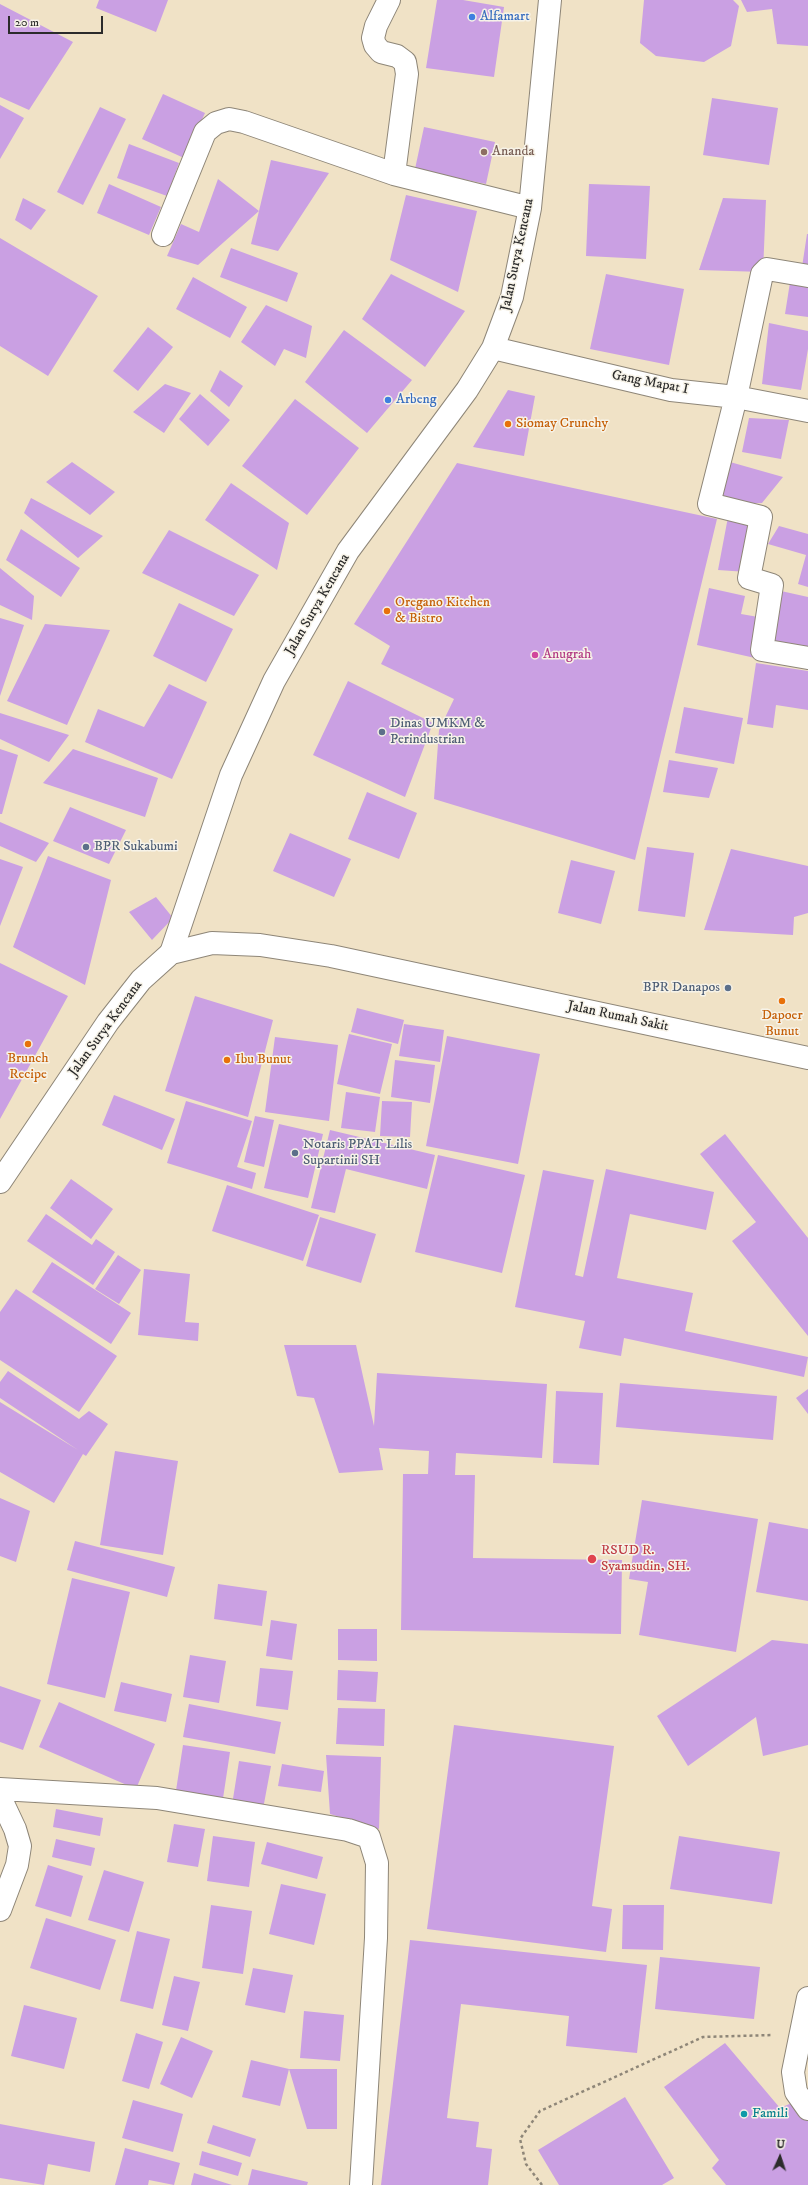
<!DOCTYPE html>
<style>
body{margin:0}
#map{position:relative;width:808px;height:2185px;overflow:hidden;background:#f0e2c6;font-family:"IM FELL DW Pica",serif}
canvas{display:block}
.north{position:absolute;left:760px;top:2137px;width:40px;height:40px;-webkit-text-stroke:3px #f7f3e8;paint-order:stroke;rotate:3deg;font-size:11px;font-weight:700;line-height:16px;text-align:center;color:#2b2b2b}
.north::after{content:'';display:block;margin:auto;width:14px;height:18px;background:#2b2b2b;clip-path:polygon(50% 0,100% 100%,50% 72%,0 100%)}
.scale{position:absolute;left:8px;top:16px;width:95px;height:18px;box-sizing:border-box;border:2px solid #2b2b2b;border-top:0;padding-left:5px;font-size:12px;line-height:14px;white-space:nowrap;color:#2b2b2b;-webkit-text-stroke:3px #f7f3e8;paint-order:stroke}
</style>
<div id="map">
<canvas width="808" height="2185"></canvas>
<div class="north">U</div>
<div class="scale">20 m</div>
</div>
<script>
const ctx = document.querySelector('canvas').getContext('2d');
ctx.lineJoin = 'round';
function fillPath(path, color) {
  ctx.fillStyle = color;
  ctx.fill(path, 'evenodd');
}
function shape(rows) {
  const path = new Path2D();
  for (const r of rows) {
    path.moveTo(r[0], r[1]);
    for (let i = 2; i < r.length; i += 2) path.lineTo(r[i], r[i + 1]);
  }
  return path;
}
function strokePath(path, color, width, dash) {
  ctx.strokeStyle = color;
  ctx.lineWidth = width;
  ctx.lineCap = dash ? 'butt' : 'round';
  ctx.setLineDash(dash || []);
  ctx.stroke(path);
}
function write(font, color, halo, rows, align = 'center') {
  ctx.font = font + ' "IM FELL DW Pica",serif';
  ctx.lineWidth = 3;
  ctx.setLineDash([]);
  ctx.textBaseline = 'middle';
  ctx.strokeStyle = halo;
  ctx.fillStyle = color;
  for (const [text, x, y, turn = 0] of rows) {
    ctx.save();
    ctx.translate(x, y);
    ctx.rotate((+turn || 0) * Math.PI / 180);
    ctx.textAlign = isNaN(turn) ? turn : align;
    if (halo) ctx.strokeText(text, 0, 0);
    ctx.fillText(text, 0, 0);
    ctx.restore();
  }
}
fillPath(shape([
 [99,0,168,0,156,32,96,8],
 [437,0,463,0,504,7,494,77,426,68],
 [644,0,733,0,739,6,731,46,704,62,656,56,640,43],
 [741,0,808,0,808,46,777,44,772,9,747,12],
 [0,4,73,42,29,110,0,97],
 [163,94,205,113,184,158,142,139],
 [712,98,778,108,769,165,703,155],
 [0,105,24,118,0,159],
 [100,107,126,119,83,205,57,192],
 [424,127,495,142,486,184,415,169],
 [129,144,179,163,167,196,117,178],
 [271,160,329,173,278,251,251,244,259,211,198,265,167,256,181,224,199,232,218,179,259,211],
 [109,184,161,207,149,235,97,213],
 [589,184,650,186,646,259,586,256],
 [406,195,477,211,458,292,390,260],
 [23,198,46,210,31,230,15,220],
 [723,198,766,200,763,272,699,270],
 [807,234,808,234,808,268,802,267],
 [0,238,98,296,48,376,0,346],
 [231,248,298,273,287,302,220,277],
 [391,274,465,311,425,367,362,319],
 [606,274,684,289,669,365,590,349],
 [791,276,808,278,808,317,785,314],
 [193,277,247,307,230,338,176,309],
 [266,305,312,326,306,358,284,349,275,366,241,342],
 [769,323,808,331,808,349,801,390,762,384],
 [148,327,173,347,138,391,113,371],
 [344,330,412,380,367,433,305,382],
 [220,370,243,386,229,407,210,391],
 [165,384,191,393,164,433,133,412],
 [508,390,535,396,524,456,473,447],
 [200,394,230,420,208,446,179,419],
 [295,399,359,448,307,515,242,466],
 [749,418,789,420,781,459,742,452],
 [72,462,115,492,90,515,46,482],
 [730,462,783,477,762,503,715,505],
 [457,463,717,519,635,860,434,799,439,730,454,699,381,664,390,646,354,624],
 [231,483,289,523,277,570,205,520],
 [31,498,103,536,78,558,24,513],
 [728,517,756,521,747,572,718,570],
 [779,526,808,534,808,587,798,584,806,555,768,544],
 [21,529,80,568,61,597,6,560],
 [169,530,259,575,234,616,142,573],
 [0,568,34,596,32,620,0,605],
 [709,588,745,596,741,614,764,618,755,658,697,645],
 [781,591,808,597,808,648,771,641],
 [179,603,233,629,206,682,153,656],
 [0,618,24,625,0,696],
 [45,624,110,630,67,725,7,701],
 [756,663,808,671,808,710,776,705,773,728,747,724],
 [348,681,433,723,405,797,313,755],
 [169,684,207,702,172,779,85,742,98,709,144,727],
 [684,707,743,718,734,764,675,753],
 [0,713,69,735,49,762,0,739],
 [0,749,18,755,2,814,0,814],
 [73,749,158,778,145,817,43,783],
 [669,760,718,768,709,798,663,792],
 [367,792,417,813,399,859,348,839],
 [70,807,126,830,109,864,53,841],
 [0,822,49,843,36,862,0,846],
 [290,833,351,859,334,897,273,871],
 [647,847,694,853,685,917,638,911],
 [731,849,808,866,808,913,794,917,793,935,704,930],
 [48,856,111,880,85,985,13,947],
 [0,859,23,867,0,926],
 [571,860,615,871,601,924,558,913],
 [156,897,173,918,152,940,129,912],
 [0,963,68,996,0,1119],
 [195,996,273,1020,248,1117,165,1091],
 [357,1008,404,1020,398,1044,351,1032],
 [404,1024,444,1030,440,1062,399,1056],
 [349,1034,392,1044,380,1094,337,1084],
 [447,1036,540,1054,518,1164,426,1146],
 [275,1037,338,1045,329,1121,265,1112],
 [395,1060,435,1065,430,1103,391,1097],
 [346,1092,380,1097,375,1132,341,1128],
 [114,1095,175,1119,162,1150,102,1125],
 [186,1101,252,1121,237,1167,256,1173,252,1189,167,1163],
 [382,1101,412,1102,410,1137,380,1136],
 [255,1116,274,1120,264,1167,244,1162],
 [279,1124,323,1134,308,1198,264,1188],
 [330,1130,435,1155,427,1189,346,1169,335,1213,311,1208],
 [725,1134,808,1238,808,1336,732,1241,756,1222,700,1154],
 [438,1155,525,1175,502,1273,415,1252],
 [606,1169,714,1192,706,1230,630,1214,617,1278,693,1293,685,1331,808,1357,804,1377,624,1338,621,1356,579,1348,585,1321,515,1307,543,1170,594,1180,575,1275,583,1277],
 [71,1179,113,1209,91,1239,50,1208],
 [227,1185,319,1215,303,1261,212,1231],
 [46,1214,92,1245,96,1239,115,1252,93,1285,27,1241],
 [320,1217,376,1234,361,1283,306,1266],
 [118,1255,141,1270,119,1304,95,1289],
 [52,1262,131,1313,111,1344,32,1292],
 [144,1269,190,1274,185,1322,199,1323,198,1341,138,1335],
 [16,1289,117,1356,79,1412,0,1360,0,1312],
 [284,1345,356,1345,374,1426,377,1373,547,1384,542,1458,456,1453,455,1475,475,1475,473,1558,622,1560,621,1634,401,1630,403,1474,428,1474,429,1451,379,1448,383,1470,339,1473,314,1398,297,1396],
 [8,1371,79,1419,89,1411,108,1424,86,1456,83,1454,54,1503,0,1472,0,1402,78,1450,0,1398,0,1382],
 [620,1383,777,1396,773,1440,616,1427],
 [808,1389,808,1414,796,1398],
 [556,1391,603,1393,599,1465,553,1463],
 [115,1451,178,1461,163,1555,100,1545],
 [0,1498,30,1511,16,1562,0,1556],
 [642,1500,758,1519,736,1652,639,1635,648,1582,629,1579],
 [769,1522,808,1529,808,1601,756,1592],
 [75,1541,175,1567,167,1597,67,1570],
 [72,1578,130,1592,105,1698,47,1684],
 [218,1584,267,1591,262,1626,214,1619],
 [271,1620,297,1624,292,1660,266,1656],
 [338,1629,377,1629,377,1661,338,1660],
 [772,1640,808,1644,808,1745,763,1756,756,1717,688,1766,657,1716],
 [190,1655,226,1661,219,1703,183,1697],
 [260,1668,293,1671,288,1710,256,1706],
 [338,1670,378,1672,376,1702,337,1700],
 [121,1682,172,1694,166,1722,114,1711],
 [0,1686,41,1700,23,1750,0,1742],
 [59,1702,155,1744,136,1789,39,1747],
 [189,1704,281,1722,275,1754,183,1737],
 [338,1708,385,1709,384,1746,336,1744],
 [454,1725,614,1746,592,1906,612,1909,606,1952,427,1929],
 [183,1745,230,1752,222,1805,175,1797],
 [326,1755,381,1757,379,1829,330,1814],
 [239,1761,271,1766,263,1809,232,1805],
 [282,1764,324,1771,321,1792,278,1786],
 [56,1809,103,1818,100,1836,53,1827],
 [174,1824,205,1829,198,1867,167,1862],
 [213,1836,255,1842,249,1887,207,1881],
 [679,1836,780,1852,772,1904,670,1889],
 [56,1839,95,1848,91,1866,52,1857],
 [267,1842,323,1857,317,1879,261,1864],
 [48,1865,83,1876,71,1917,35,1906],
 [104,1870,144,1882,129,1932,88,1920],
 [281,1884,326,1894,314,1945,269,1934],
 [211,1905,252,1911,243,1974,202,1968],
 [623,1905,664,1905,663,1950,622,1949],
 [46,1918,116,1940,100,1990,30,1968],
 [137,1931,170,1939,153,2009,120,2001],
 [410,1940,647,1965,637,2053,566,2046,569,2016,461,2004,447,2118,479,2122,476,2147,492,2149,488,2185,381,2185],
 [660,1957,760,1967,754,2019,655,2009],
 [253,1968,293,1975,285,2013,245,2005],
 [174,1976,200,1982,188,2031,162,2025],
 [24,2005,77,2018,64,2069,11,2056],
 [304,2011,344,2015,340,2061,300,2058],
 [136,2033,163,2042,149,2089,122,2081],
 [181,2037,213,2051,192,2098,160,2084],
 [725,2043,780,2108,794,2102,808,2121,808,2185,726,2185,712,2168,719,2160,664,2087],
 [251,2060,289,2069,337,2069,337,2129,307,2129,289,2069,280,2106,242,2097],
 [625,2097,674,2178,662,2185,559,2185,538,2150],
 [133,2100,183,2114,173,2152,122,2138],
 [0,2124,95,2142,90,2172,48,2164,44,2185,0,2178],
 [213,2125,256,2139,250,2157,207,2143],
 [125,2148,180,2163,174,2185,149,2180,148,2185,115,2185],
 [202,2151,242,2163,238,2176,199,2165],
 [252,2169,308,2182,307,2185,248,2185],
 [194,2173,232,2185,191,2185]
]), '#caa0e3');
const minor = shape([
 [389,0,376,26,373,38,375,45,381,52,397,56,405,62,407,74,394,174],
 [163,235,205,132,216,123,229,119,244,122,394,174,530,208],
 [808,276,767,269,762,274,736,397,709,504,761,517,749,578,772,585,762,650,808,658],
 [493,348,671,390,736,397,808,411],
 [171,953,231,775,274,681,348,551,467,390,493,348,512,297,530,208,550,0],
 [0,1789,157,1798,348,1830,369,1837,377,1863,376,1938,361,2185],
 [0,1797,15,1829,20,1846,17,1865,0,1910],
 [808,1998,793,2072,796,2092,808,2109]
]);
const highway = shape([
 [0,1182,108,1022,141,980,171,953,212,943,260,945,331,956,808,1058]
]);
strokePath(minor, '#8e8678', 24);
strokePath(highway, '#8e8678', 24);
strokePath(shape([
 [542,2185,526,2164,520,2139,540,2111,703,2037,773,2035]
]), '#8e8678', 2.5, [3, 3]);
strokePath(minor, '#fff', 22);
strokePath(highway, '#fff', 22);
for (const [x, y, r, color] of [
 [472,17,4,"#3f7fe0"],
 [484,152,4,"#8d6e63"],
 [388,400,4,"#3f7fe0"],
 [508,424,4,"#e8710a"],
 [387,611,4,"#e8710a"],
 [535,655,4,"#d1479c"],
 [382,732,4,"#5c6f8a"],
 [86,847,4,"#5c6f8a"],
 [728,988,4,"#5c6f8a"],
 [782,1001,4,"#e8710a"],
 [28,1044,4,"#e8710a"],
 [227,1060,4,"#e8710a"],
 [295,1153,4,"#5c6f8a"],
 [592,1559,5,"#e0444e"],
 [744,2114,4,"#0f9aa8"]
]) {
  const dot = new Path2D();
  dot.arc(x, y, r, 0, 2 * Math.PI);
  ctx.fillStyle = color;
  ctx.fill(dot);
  strokePath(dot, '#f7f3e8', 1.5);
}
write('14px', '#366cbe', '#f7f3e8', [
 ["Alfamart",480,17],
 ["Arbeng",396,400]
], 'left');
write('14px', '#785e54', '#f7f3e8', [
 ["Ananda",492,152]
], 'left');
write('14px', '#2b2b2b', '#f7f3e8', [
 ["Jalan Surya Kencana",518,255,-78],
 ["Gang Mapat I",650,383,11],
 ["Jalan Surya Kencana",318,605,-60],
 ["Jalan Rumah Sakit",618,1017,12],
 ["Jalan Surya Kencana",106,1029,-54]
]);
write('14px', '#c56008', '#f7f3e8', [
 ["Siomay Crunchy",516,424],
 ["Oregano Kitchen",395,603],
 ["& Bistro",395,619],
 ["Dapoer",782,1016,"center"],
 ["Bunut",782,1032,"center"],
 ["Brunch",28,1059,"center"],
 ["Recipe",28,1075,"center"],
 ["Ibu Bunut",235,1060]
], 'left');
write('14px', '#b23c85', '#f7f3e8', [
 ["Anugrah",543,655]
], 'left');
write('14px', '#4e5e75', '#f7f3e8', [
 ["Dinas UMKM &",390,724],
 ["Perindustrian",390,740],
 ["BPR Sukabumi",94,847],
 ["BPR Danapos",720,988,"right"],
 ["Notaris PPAT Lilis",303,1145],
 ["Supartinii SH",303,1161]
], 'left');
write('14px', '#be3a42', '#f7f3e8', [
 ["RSUD R.",601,1551],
 ["Syamsudin, SH.",601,1567]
], 'left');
write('14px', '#0d838f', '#f7f3e8', [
 ["Famili",752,2114]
], 'left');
</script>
